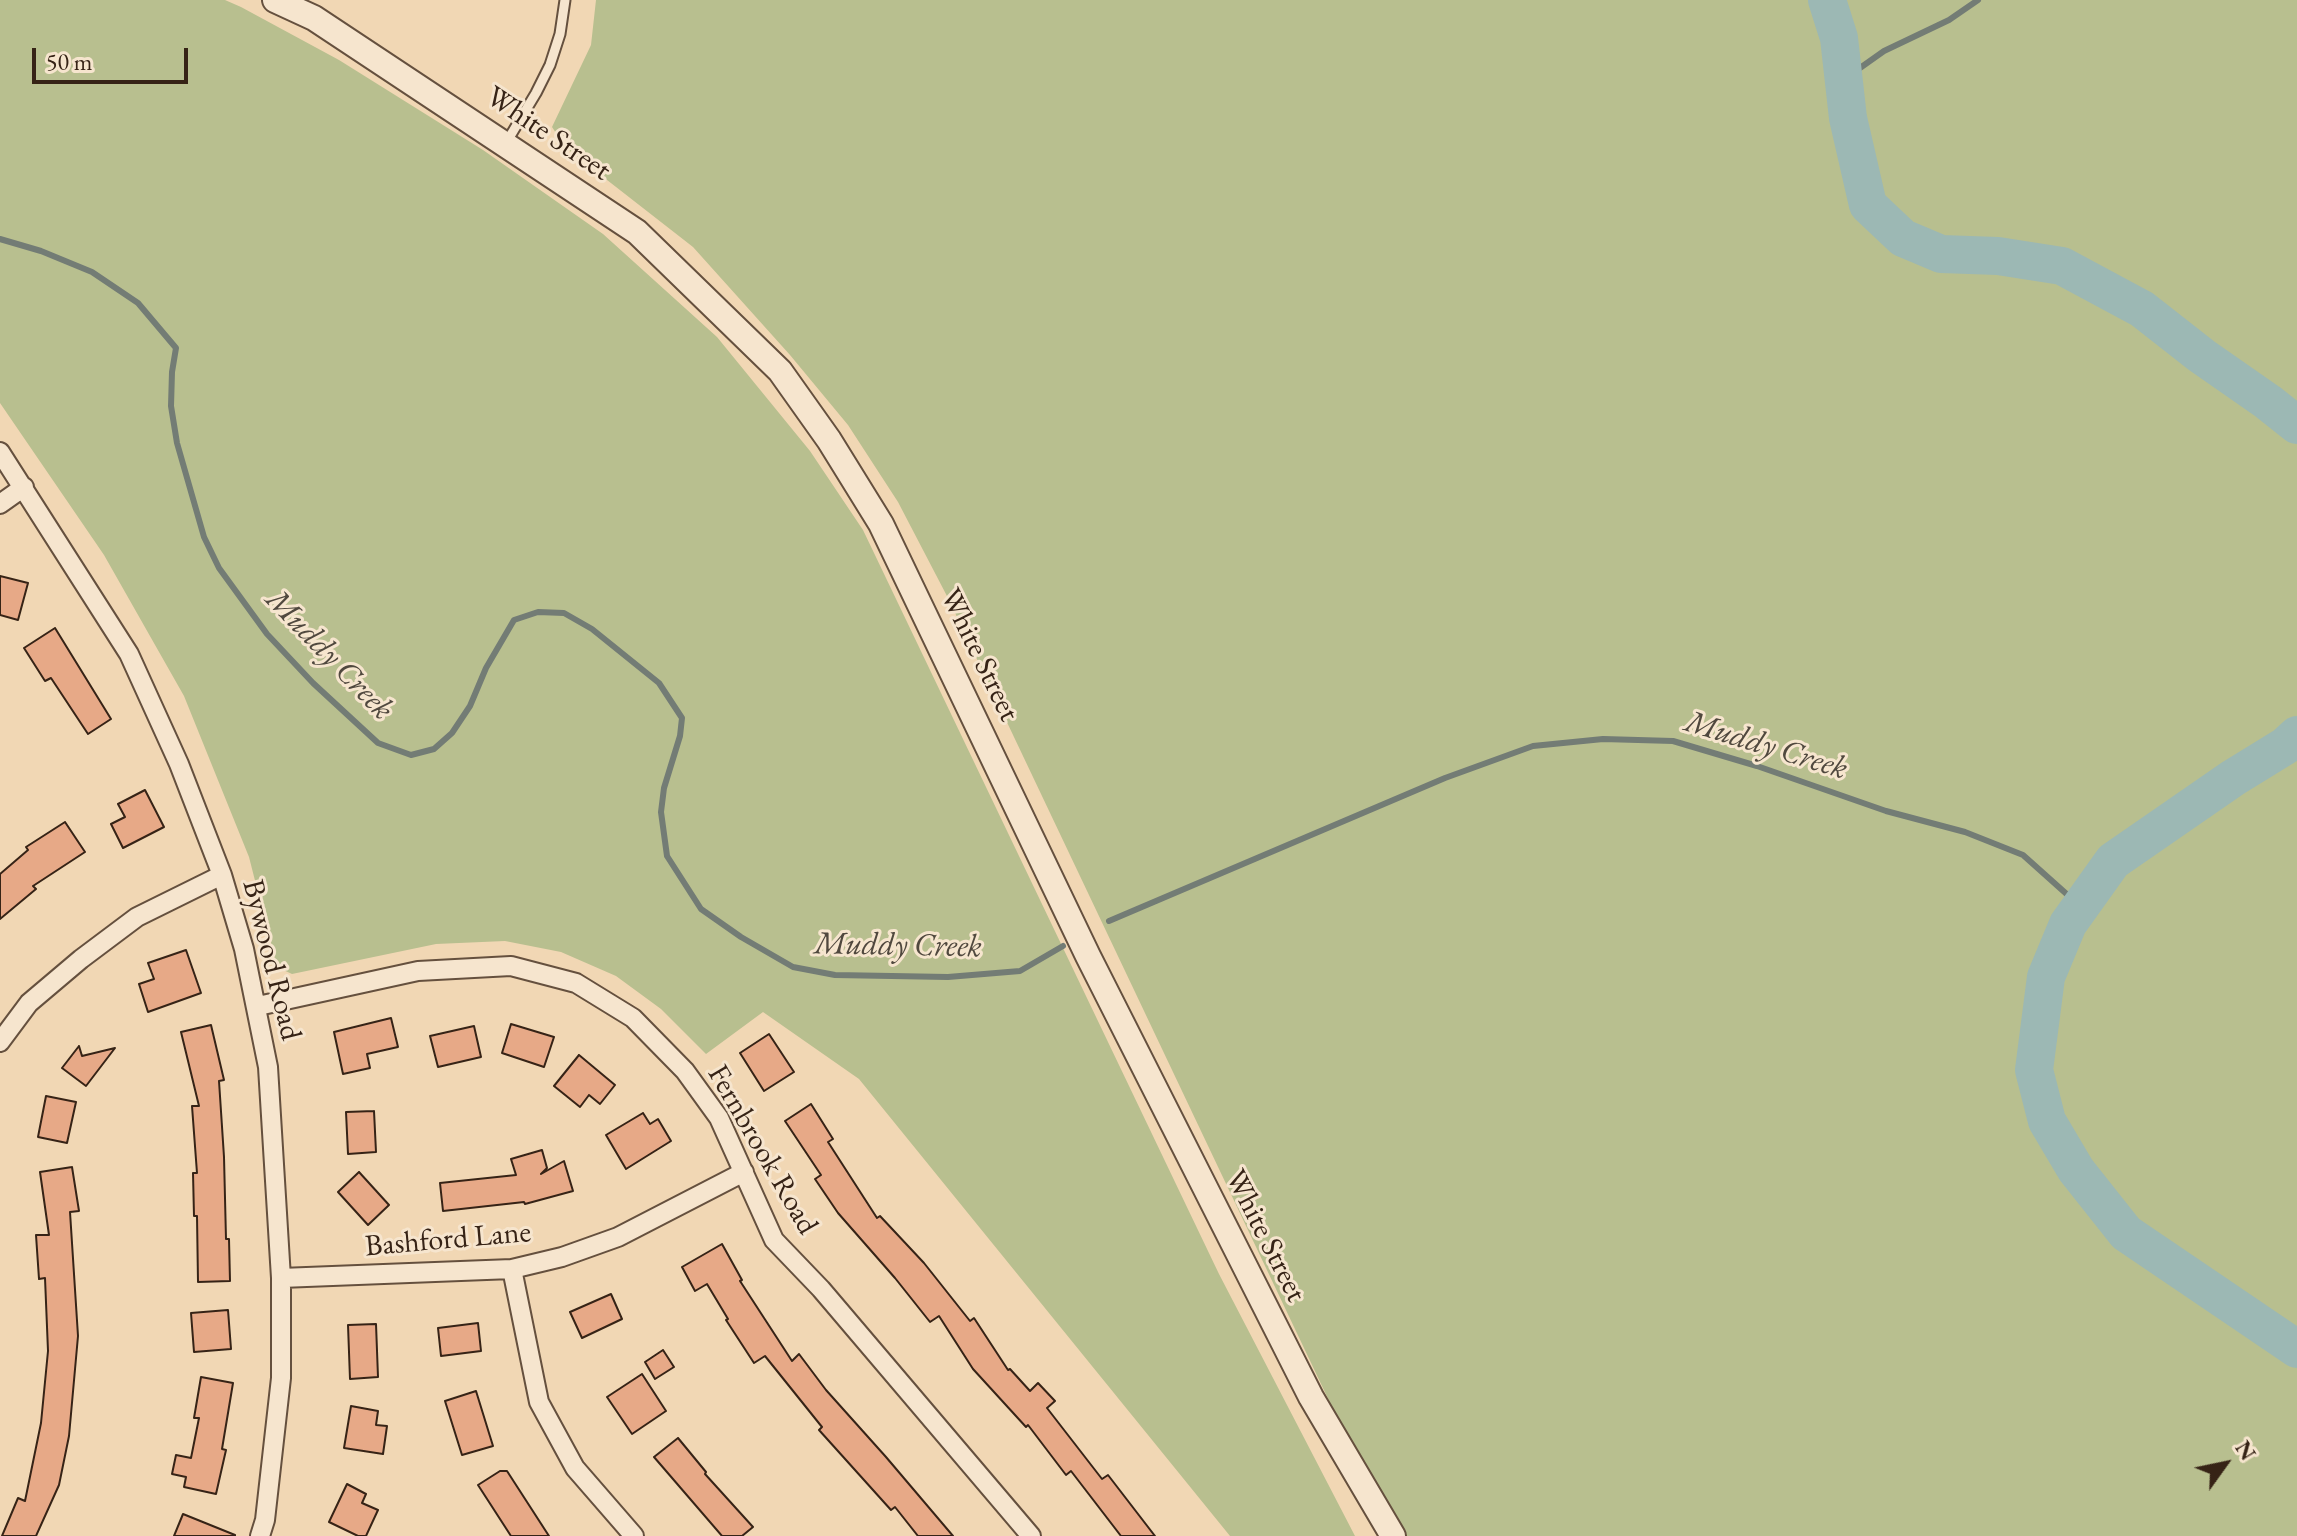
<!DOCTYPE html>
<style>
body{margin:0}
#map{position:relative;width:2297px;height:1536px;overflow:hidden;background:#f1d7b4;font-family:"EB Garamond",serif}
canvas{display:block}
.north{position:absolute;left:2185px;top:1424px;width:80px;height:80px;-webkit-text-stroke:6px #f6e5ce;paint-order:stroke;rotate:57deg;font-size:22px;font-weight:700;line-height:32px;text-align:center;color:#362316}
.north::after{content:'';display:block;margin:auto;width:28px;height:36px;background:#362316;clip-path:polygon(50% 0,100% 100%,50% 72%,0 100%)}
.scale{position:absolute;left:32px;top:48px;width:156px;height:36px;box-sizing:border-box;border:4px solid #362316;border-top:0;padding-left:10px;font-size:24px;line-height:28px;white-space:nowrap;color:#362316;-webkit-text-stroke:6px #f6e5ce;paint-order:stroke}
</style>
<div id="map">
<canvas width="2297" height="1536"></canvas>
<div class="north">N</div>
<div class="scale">50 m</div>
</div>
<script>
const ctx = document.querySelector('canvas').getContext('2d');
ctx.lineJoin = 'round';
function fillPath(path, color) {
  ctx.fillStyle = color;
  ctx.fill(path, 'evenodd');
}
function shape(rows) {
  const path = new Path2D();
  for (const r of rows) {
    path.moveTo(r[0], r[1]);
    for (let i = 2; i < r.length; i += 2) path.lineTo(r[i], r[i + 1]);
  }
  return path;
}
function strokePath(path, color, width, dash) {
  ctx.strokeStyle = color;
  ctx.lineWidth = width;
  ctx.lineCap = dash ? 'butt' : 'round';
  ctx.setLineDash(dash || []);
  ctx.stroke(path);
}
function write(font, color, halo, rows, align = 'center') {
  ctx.font = font + ' "EB Garamond",serif';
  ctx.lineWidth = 6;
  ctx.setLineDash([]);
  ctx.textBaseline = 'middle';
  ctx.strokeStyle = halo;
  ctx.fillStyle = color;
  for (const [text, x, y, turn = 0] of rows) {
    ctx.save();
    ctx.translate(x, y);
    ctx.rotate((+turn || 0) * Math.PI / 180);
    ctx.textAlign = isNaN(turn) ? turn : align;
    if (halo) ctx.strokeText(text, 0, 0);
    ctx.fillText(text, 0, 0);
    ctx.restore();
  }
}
fillPath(shape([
 [0,0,225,0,241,7,339,60,483,150,603,234,717,337,810,451,863,530,1219,1274,1355,1536,1230,1536,859,1079,763,1012,706,1054,661,1009,616,976,561,952,505,941,436,944,292,974,277,967,249,857,184,696,104,555,0,403],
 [596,0,2297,0,2297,1536,1404,1536,1341,1426,948,598,898,502,848,425,790,355,693,247,566,148,552,127,591,45]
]), '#b8bf8f');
strokePath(shape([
 [1843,80,1884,51,1949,20,1978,0],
 [0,239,41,251,92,272,138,303,176,348,172,372,171,406,177,443,204,537,219,568,267,634,313,683,378,743,411,755,434,749,452,733,470,706,486,668,514,620,538,612,564,613,592,629,659,683,682,718,680,736,664,788,661,812,667,856,701,909,741,937,793,967,835,975,948,977,1020,971,1063,946],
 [1109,921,1445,778,1533,746,1603,739,1673,741,1757,766,1886,811,1965,832,2023,855,2080,906]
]), '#737c75', 6);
strokePath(shape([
 [1827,0,1839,38,1848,118,1868,205,1903,238,1941,254,1998,256,2062,266,2142,309,2202,356,2268,402,2297,425],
 [2297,735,2285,746,2233,778,2113,861,2068,924,2046,977,2034,1070,2047,1121,2076,1170,2126,1233,2297,1349]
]), '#9cb8b4', 38);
const building = shape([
 [0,576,28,583,18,620,0,615,0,576],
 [55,628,111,719,88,734,51,678,45,681,24,648,55,628],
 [145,790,164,827,123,848,111,824,125,817,118,804,145,790],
 [65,822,85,852,33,886,36,889,0,919,0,874,28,850,26,847,65,822],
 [186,950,201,993,148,1012,139,984,154,979,148,963,186,950],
 [391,1018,398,1047,367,1054,370,1068,343,1074,334,1032,391,1018],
 [511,1024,554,1037,544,1067,502,1053,511,1024],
 [211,1025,224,1080,219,1081,224,1157,226,1239,229,1239,230,1281,198,1282,197,1216,194,1216,193,1173,197,1173,192,1106,199,1106,181,1032,211,1025],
 [474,1026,481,1057,438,1067,430,1036,474,1026],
 [769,1034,794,1072,764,1091,740,1053,769,1034],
 [79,1046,82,1056,115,1048,86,1086,62,1068,79,1046],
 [579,1055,615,1085,600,1104,589,1095,580,1107,554,1086,579,1055],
 [46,1096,76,1102,67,1143,38,1137,46,1096],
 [811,1104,833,1139,828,1142,877,1218,880,1216,924,1263,970,1321,974,1318,1008,1370,1010,1369,1030,1391,1038,1383,1055,1401,1047,1408,1102,1479,1108,1475,1155,1536,1121,1536,1071,1471,1066,1475,1028,1425,1026,1427,973,1369,939,1316,930,1322,895,1278,838,1213,815,1179,821,1175,785,1121,811,1104],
 [374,1111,376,1152,348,1154,346,1112,374,1111],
 [643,1113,650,1124,658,1119,671,1141,626,1169,606,1135,643,1113],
 [542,1150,547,1168,541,1174,564,1161,573,1191,525,1204,524,1202,443,1211,440,1183,516,1175,511,1159,542,1150],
 [72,1167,79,1211,70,1212,78,1336,69,1436,59,1485,36,1536,2,1536,18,1498,25,1501,41,1423,48,1351,45,1278,39,1279,36,1235,49,1235,40,1172,72,1167],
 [359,1172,389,1205,368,1225,338,1192,359,1172],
 [722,1244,742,1280,740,1281,792,1361,799,1354,826,1390,886,1457,953,1536,918,1536,895,1507,891,1510,819,1430,822,1427,765,1356,754,1363,726,1320,728,1319,707,1284,695,1291,682,1267,722,1244],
 [611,1294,622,1319,582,1338,570,1312,611,1294],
 [228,1310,231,1349,194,1352,191,1313,228,1310],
 [478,1323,481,1351,441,1356,438,1328,478,1323],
 [376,1324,378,1377,350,1379,348,1325,376,1324],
 [663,1350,674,1367,655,1379,645,1362,663,1350],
 [642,1374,666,1411,632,1434,607,1397,642,1374],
 [201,1377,233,1383,222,1449,226,1450,216,1494,184,1487,186,1477,172,1474,176,1455,191,1458,199,1418,194,1418,201,1377],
 [476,1391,493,1446,462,1455,445,1401,476,1391],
 [351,1406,378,1411,376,1425,387,1426,383,1454,344,1448,351,1406],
 [678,1438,706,1472,705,1474,753,1527,742,1536,722,1536,654,1457,678,1438],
 [500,1471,507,1471,549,1536,511,1536,478,1485,500,1471],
 [347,1484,366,1494,362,1503,378,1510,366,1536,358,1536,329,1522,347,1484],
 [183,1514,235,1535,235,1536,174,1536,183,1514]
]);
fillPath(building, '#e7a987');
strokePath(building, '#362316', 2);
const service = shape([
 [506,143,536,93,550,65,560,34,565,0]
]);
const minor = shape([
 [0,452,129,654,179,764,222,875,244,949,268,1067,281,1278,281,1378,265,1520,260,1536],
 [0,504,24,487],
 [258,1006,418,971,511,966,576,983,633,1018,685,1071,719,1118,774,1240,821,1289,1031,1536],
 [0,1042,29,1003,81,959,137,917,222,875],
 [512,1269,539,1402,575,1468,634,1536],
 [281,1278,512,1269,562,1257,618,1237,744,1172]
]);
const tertiary = shape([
 [275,0,314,18,637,232,780,371,829,440,881,524,1088,956,1311,1397,1393,1536]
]);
strokePath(service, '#65503e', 13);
strokePath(minor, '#65503e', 22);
strokePath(tertiary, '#65503e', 28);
strokePath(service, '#f6e5ce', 9);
strokePath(minor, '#f6e5ce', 18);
strokePath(tertiary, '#f6e5ce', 24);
write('30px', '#362316', '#f6e5ce', [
 ["White Street",548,134,34],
 ["White Street",979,655,64],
 ["Bywood Road",271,960,76],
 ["Fernbrook Road",762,1150,60],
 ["White Street",1265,1236,63],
 ["Bashford Lane",448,1240,-5]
]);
write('italic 32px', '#50483e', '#f6e5ce', [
 ["Muddy Creek",329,655,46],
 ["Muddy Creek",1766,746,17],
 ["Muddy Creek",898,946,1]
]);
</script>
